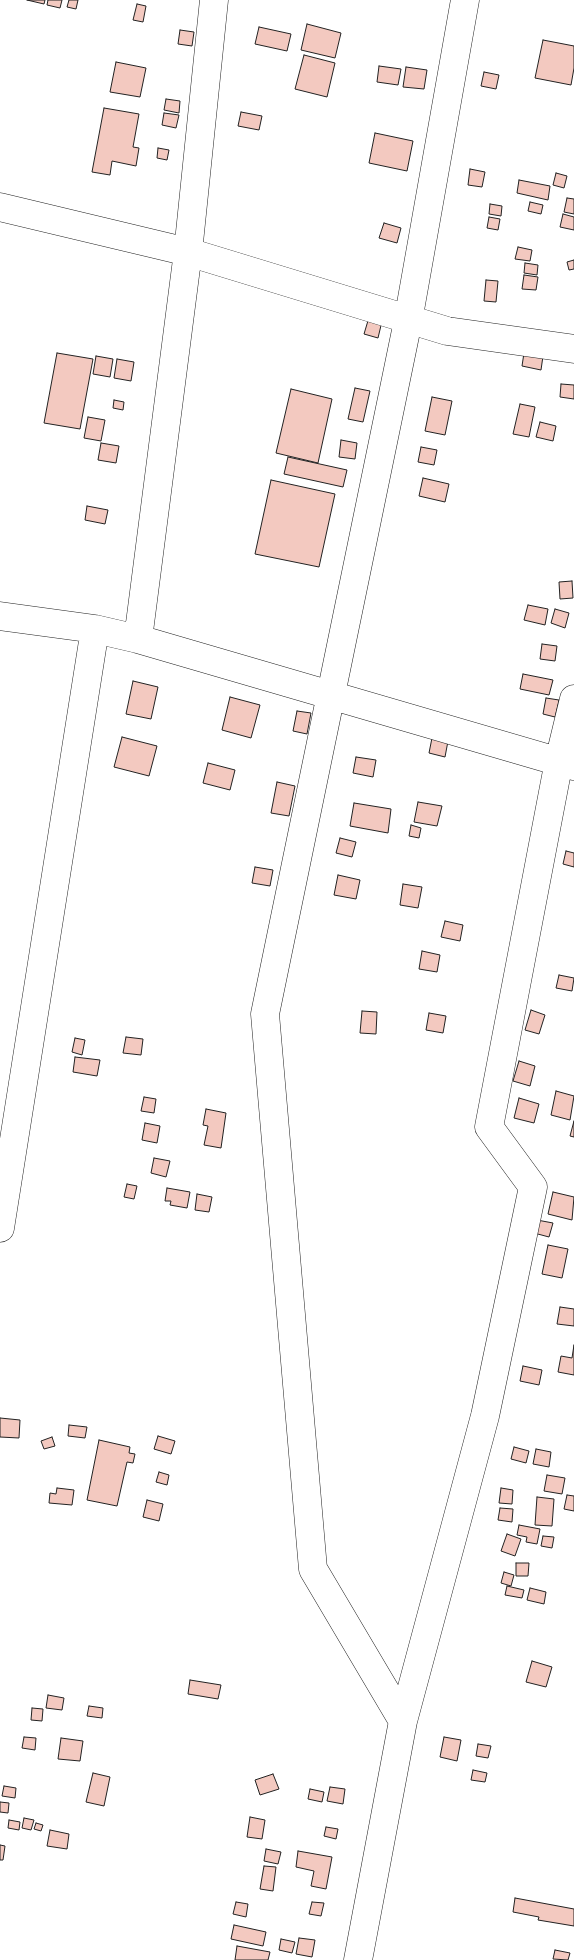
<!DOCTYPE html>
<style>
body{margin:0}
canvas{display:block;background:#fff}
</style>
<canvas width="574" height="1960"></canvas>
<script>
const ctx = document.querySelector('canvas').getContext('2d');
ctx.lineJoin = 'round';
function fillPath(path, color) {
  ctx.fillStyle = color;
  ctx.fill(path, 'evenodd');
}
function shape(rows) {
  const path = new Path2D();
  for (const r of rows) {
    path.moveTo(r[0], r[1]);
    for (let i = 2; i < r.length; i += 2) path.lineTo(r[i], r[i + 1]);
  }
  return path;
}
function strokePath(path, color, width, dash) {
  ctx.strokeStyle = color;
  ctx.lineWidth = width;
  ctx.lineCap = dash ? 'butt' : 'round';
  ctx.setLineDash(dash || []);
  ctx.stroke(path);
}
const building = shape([
 [27,0,45,0,44,4,27,0],
 [48,0,62,0,60,8,47,5,48,0],
 [69,0,78,0,76,9,67,7,69,0],
 [137,4,146,6,143,22,133,20,137,4],
 [307,24,341,33,335,58,301,50,307,24],
 [259,27,291,34,287,51,255,44,259,27],
 [180,30,194,32,192,46,178,44,180,30],
 [543,40,574,46,574,68,571,85,535,78,543,40],
 [304,55,335,63,327,97,295,89,304,55],
 [116,62,146,68,140,97,110,92,116,62],
 [379,66,401,69,398,85,377,82,379,66],
 [406,67,427,70,424,89,403,87,406,67],
 [484,72,499,75,496,89,481,86,484,72],
 [166,99,180,101,179,113,164,110,166,99],
 [104,108,139,114,133,147,139,148,136,166,112,161,110,175,92,172,104,108],
 [241,112,262,116,259,130,238,126,241,112],
 [164,113,179,115,176,128,162,125,164,113],
 [375,133,413,141,407,171,369,163,375,133],
 [158,148,169,150,167,160,157,158,158,148],
 [470,169,485,172,482,187,468,185,470,169],
 [556,173,567,176,564,188,553,185,556,173],
 [519,180,550,186,548,200,517,193,519,180],
 [567,198,574,199,574,214,564,212,567,198],
 [530,202,543,205,541,214,528,211,530,202],
 [490,204,502,206,501,216,489,214,490,204],
 [563,214,574,217,574,230,560,227,563,214],
 [489,217,500,219,498,230,487,228,489,217],
 [384,223,401,228,397,243,379,238,384,223],
 [518,247,532,250,530,261,515,259,518,247],
 [574,260,574,269,569,270,567,262,574,260],
 [525,263,538,265,537,275,524,273,525,263],
 [524,275,538,277,536,290,522,289,524,275],
 [486,280,498,281,496,302,484,301,486,280],
 [370,314,383,317,378,338,364,334,370,314],
 [57,353,93,359,80,429,44,423,57,353],
 [524,353,543,356,541,370,522,366,524,353],
 [96,356,113,359,110,377,93,374,96,356],
 [117,359,134,362,131,381,114,378,117,359],
 [561,384,574,385,574,399,560,397,561,384],
 [355,388,370,391,363,422,348,419,355,388],
 [291,389,332,399,318,463,276,453,291,389],
 [432,397,452,401,445,435,425,431,432,397],
 [114,400,124,402,123,410,113,408,114,400],
 [520,404,535,407,529,437,513,434,520,404],
 [88,417,105,420,101,441,84,438,88,417],
 [540,422,556,426,553,441,536,437,540,422],
 [341,440,357,443,355,459,339,457,341,440],
 [101,443,119,446,116,463,98,460,101,443],
 [421,447,437,450,434,465,418,462,421,447],
 [288,457,347,470,343,487,284,474,288,457],
 [423,478,449,484,445,502,419,496,423,478],
 [271,480,335,494,319,567,255,554,271,480],
 [87,506,108,510,105,524,85,520,87,506],
 [572,581,573,598,560,599,559,582,572,581],
 [528,605,548,609,545,625,524,620,528,605],
 [555,609,569,613,565,628,551,623,555,609],
 [542,644,557,646,555,661,540,659,542,644],
 [523,674,553,680,549,695,520,689,523,674],
 [133,681,158,687,151,719,126,714,133,681],
 [230,697,260,705,251,738,222,730,230,697],
 [546,698,559,700,555,717,543,714,546,698],
 [297,711,311,713,307,734,293,731,297,711],
 [122,737,157,746,149,776,114,767,122,737],
 [432,738,448,741,445,757,429,753,432,738],
 [356,757,376,760,373,777,353,773,356,757],
 [208,763,235,770,230,790,203,783,208,763],
 [277,782,295,786,289,816,271,813,277,782],
 [418,802,442,806,437,826,414,822,418,802],
 [354,803,391,809,388,833,350,826,354,803],
 [411,825,421,828,419,838,409,836,411,825],
 [340,838,356,842,352,857,336,853,340,838],
 [566,851,574,853,574,867,563,864,566,851],
 [255,867,273,870,270,886,252,883,255,867],
 [338,875,360,880,356,899,334,895,338,875],
 [403,884,422,887,418,908,400,905,403,884],
 [445,921,463,925,460,941,441,937,445,921],
 [422,951,440,955,437,972,419,969,422,951],
 [559,975,574,978,572,991,556,988,559,975],
 [531,1010,545,1015,539,1034,525,1030,531,1010],
 [362,1011,377,1012,376,1034,360,1033,362,1011],
 [429,1013,446,1016,443,1033,426,1030,429,1013],
 [126,1037,143,1039,141,1055,123,1053,126,1037],
 [75,1038,85,1040,82,1055,72,1052,75,1038],
 [75,1057,100,1060,97,1076,73,1072,75,1057],
 [519,1061,535,1066,530,1086,513,1081,519,1061],
 [556,1091,574,1096,570,1120,551,1115,556,1091],
 [144,1097,156,1099,154,1113,141,1111,144,1097],
 [519,1098,539,1104,534,1123,514,1118,519,1098],
 [206,1109,226,1113,221,1148,204,1145,208,1126,203,1125,206,1109],
 [574,1121,574,1137,570,1136,574,1121],
 [145,1123,160,1126,157,1143,142,1140,145,1123],
 [154,1158,170,1161,166,1177,151,1173,154,1158],
 [127,1184,137,1186,134,1199,124,1197,127,1184],
 [167,1188,190,1192,187,1208,170,1205,171,1201,165,1201,167,1188],
 [553,1192,574,1197,572,1220,548,1214,553,1192],
 [197,1194,212,1197,209,1212,195,1210,197,1194],
 [537,1220,553,1223,549,1237,534,1233,537,1220],
 [548,1245,568,1249,562,1278,542,1274,548,1245],
 [560,1307,574,1309,574,1326,557,1324,560,1307],
 [574,1345,574,1375,558,1372,561,1356,572,1358,574,1345],
 [523,1366,542,1370,539,1385,520,1381,523,1366],
 [0,1418,20,1420,19,1438,0,1437,0,1418],
 [69,1425,87,1427,85,1438,68,1436,69,1425],
 [158,1436,175,1441,171,1454,154,1449,158,1436],
 [52,1437,55,1446,44,1449,41,1441,52,1437],
 [99,1440,130,1447,129,1453,135,1454,133,1463,127,1462,117,1506,87,1500,99,1440],
 [514,1447,529,1451,526,1463,511,1459,514,1447],
 [536,1449,551,1452,549,1467,533,1464,536,1449],
 [159,1472,169,1475,167,1485,156,1482,159,1472],
 [547,1475,565,1478,562,1494,544,1491,547,1475],
 [57,1488,74,1490,72,1505,49,1503,50,1493,56,1494,57,1488],
 [501,1488,513,1490,512,1504,499,1503,501,1488],
 [567,1495,574,1496,574,1511,564,1509,567,1495],
 [537,1497,554,1499,552,1526,535,1525,537,1497],
 [147,1500,163,1504,159,1521,143,1517,147,1500],
 [500,1508,513,1509,512,1522,498,1520,500,1508],
 [519,1525,540,1529,537,1544,526,1542,527,1537,517,1535,519,1525],
 [507,1534,521,1539,515,1556,501,1551,507,1534],
 [543,1536,554,1537,552,1548,541,1546,543,1536],
 [516,1563,529,1563,528,1576,516,1576,516,1563],
 [504,1572,514,1575,511,1586,501,1583,504,1572],
 [507,1586,524,1590,522,1598,505,1595,507,1586],
 [530,1588,546,1592,544,1604,527,1600,530,1588],
 [532,1661,552,1667,546,1687,526,1682,532,1661],
 [190,1680,221,1685,218,1699,188,1694,190,1680],
 [48,1695,64,1698,62,1710,46,1708,48,1695],
 [89,1706,103,1708,102,1718,87,1716,89,1706],
 [32,1708,43,1709,42,1721,31,1720,32,1708],
 [24,1737,36,1738,35,1750,22,1748,24,1737],
 [444,1737,461,1740,457,1761,440,1757,444,1737],
 [61,1738,83,1741,80,1761,58,1759,61,1738],
 [478,1744,491,1746,488,1758,476,1756,478,1744],
 [473,1770,487,1773,485,1782,471,1780,473,1770],
 [93,1773,110,1777,104,1806,86,1802,93,1773],
 [273,1774,279,1789,260,1795,255,1780,273,1774],
 [4,1786,16,1788,15,1798,2,1796,4,1786],
 [330,1787,345,1789,343,1804,327,1801,330,1787],
 [310,1789,324,1792,322,1802,308,1799,310,1789],
 [0,1802,9,1803,8,1813,0,1812,0,1802],
 [250,1817,265,1820,262,1839,247,1837,250,1817],
 [24,1818,34,1820,31,1830,22,1828,24,1818],
 [9,1820,20,1822,19,1830,8,1828,9,1820],
 [36,1823,43,1825,41,1831,34,1829,36,1823],
 [326,1827,338,1829,336,1839,324,1836,326,1827],
 [50,1830,69,1834,67,1849,47,1846,50,1830],
 [0,1845,5,1846,3,1860,0,1860,0,1845],
 [266,1849,281,1852,278,1864,264,1861,266,1849],
 [298,1851,332,1857,326,1889,311,1886,314,1871,296,1867,298,1851],
 [264,1866,276,1867,273,1891,260,1889,264,1866],
 [515,1898,574,1909,574,1926,538,1920,539,1917,513,1912,515,1898],
 [236,1902,248,1904,246,1917,233,1914,236,1902],
 [312,1902,324,1903,321,1916,309,1914,312,1902],
 [234,1925,266,1932,263,1946,231,1939,234,1925],
 [299,1938,315,1940,312,1957,296,1954,299,1938],
 [281,1939,295,1942,292,1953,279,1950,281,1939],
 [237,1946,270,1952,268,1960,235,1960,237,1946],
 [555,1950,570,1953,568,1960,553,1959,555,1950]
]);
fillPath(building, '#f3c9c0');
strokePath(building, '#222', 1);
const minor = shape([
 [0,207,188,252,447,331,574,349],
 [0,616,95,629,138,639,574,766],
 [138,639,188,252,214,0],
 [0,1228,95,629],
 [403,1721,313,1569,265,1014,408,321,465,0],
 [358,1960,403,1721,485,1416,533,1187,489,1127,559,761,574,699]
]);
strokePath(minor, '#222', 29);
strokePath(minor, '#fff', 28);
</script>
